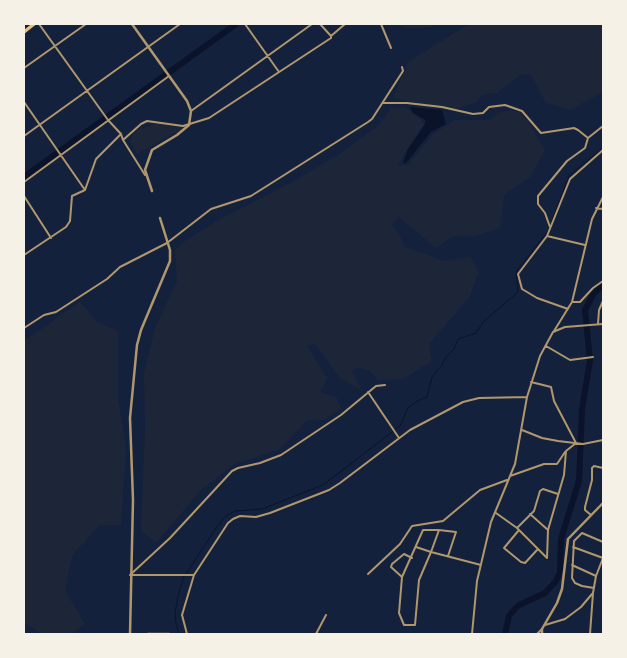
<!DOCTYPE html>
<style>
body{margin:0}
#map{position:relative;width:627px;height:658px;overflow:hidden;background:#14213d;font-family:Poppins,sans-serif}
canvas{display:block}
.frame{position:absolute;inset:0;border:25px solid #f6f1e7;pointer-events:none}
</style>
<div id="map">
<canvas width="627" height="658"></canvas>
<div class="frame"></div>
</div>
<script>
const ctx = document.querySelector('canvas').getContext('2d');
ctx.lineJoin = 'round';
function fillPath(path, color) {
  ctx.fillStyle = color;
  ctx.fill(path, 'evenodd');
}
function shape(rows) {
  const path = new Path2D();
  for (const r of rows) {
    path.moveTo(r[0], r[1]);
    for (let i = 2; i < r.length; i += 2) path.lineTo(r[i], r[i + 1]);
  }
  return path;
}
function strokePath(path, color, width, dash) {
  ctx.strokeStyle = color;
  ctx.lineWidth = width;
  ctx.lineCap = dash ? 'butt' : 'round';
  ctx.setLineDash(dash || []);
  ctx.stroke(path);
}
fillPath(shape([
 [395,24,435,24,432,27,406,28],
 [469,24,603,24,603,92,570,110,546,103,531,75,522,74,497,93,482,94,477,102,453,110,393,98,408,62],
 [405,107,420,119,424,125,405,152,398,166,408,165,433,134,455,120,490,120,499,113,510,110,520,113,529,123,545,150,530,177,504,195,500,228,475,236,453,236,436,248,399,217,392,225,400,236,405,247,444,261,470,257,479,272,470,296,429,344,432,361,403,379,378,381,370,371,358,367,352,371,362,391,340,378,315,344,307,346,327,378,321,392,337,398,341,409,324,420,307,420,280,449,233,465,201,490,156,543,141,531,145,429,144,374,155,328,177,281,175,250,185,241,215,222,292,182,338,155,378,126,391,108],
 [158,123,181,127,182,129,137,154,130,141,131,137,137,130],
 [80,302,97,322,118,331,118,398,126,447,121,525,99,525,72,556,65,591,85,624,72,634,43,634,24,623,24,341]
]), '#1d2539');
fillPath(shape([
 [410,107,442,110,446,124,431,132,406,163,403,163,408,149,425,124,425,120,413,113]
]), '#0b132b');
strokePath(shape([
 [186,574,216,528,226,516,235,511,262,509,323,485,400,426,408,408,417,401,427,397,432,377,442,365,446,357,454,349,458,339,476,333,484,321,516,294,518,292,516,272,548,231,569,176,603,148],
 [179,634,176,624,175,613,178,596,184,576]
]), '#0b132b', 1);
strokePath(shape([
 [24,177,236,24],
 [505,634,509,616,513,611,519,605,545,593,556,581,560,572,561,539,579,481,582,409,590,361,585,310,594,293,603,285]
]), '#0b132b', 6);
strokePath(shape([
 [39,24,108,120,121,134,123,140,145,175],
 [245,24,279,72],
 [320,24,331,36],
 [381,24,391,48],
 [24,68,86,24],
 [24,102,85,190],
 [383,103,407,103,442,107,473,114,483,113,489,107,505,105,522,111,541,133,574,128,578,130,588,138],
 [191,111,312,24],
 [24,136,180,24],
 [123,140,141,124,147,121,183,126,209,118,331,38,331,36,345,24],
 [24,182,169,76],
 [24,196,51,238],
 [596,208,603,209],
 [550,227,545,213,538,204,538,196,567,161,585,148,588,138,603,126],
 [547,236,585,245],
 [24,255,66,227,70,221,72,196,85,190,96,159,121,134],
 [572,302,580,302,593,288,603,281],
 [568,309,537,298,522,289,518,274,547,236,570,179,603,150],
 [598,324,599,310,603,301],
 [24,328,44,315,56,312,107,279,120,267,167,243,211,209,251,196,368,122,372,119,403,71,402,67],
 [554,331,572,302,592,219,603,197],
 [546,346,570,360,593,357],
 [368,392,399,438],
 [522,430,542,438,558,441,583,444,603,440],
 [510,476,544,464,557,464,565,452],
 [496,513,517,528,547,558,548,530,564,475,566,451,576,443,554,401,551,387,531,382],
 [530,514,548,530],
 [591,515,585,510,585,507,592,480,592,468,594,466,603,468],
 [517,528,534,511,540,491,543,489,558,494],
 [439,530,456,532,448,556],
 [519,530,504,548,521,562,525,563,537,550],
 [416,547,431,552,439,530,423,530,402,577,399,613,404,625,415,625,419,580,431,552,481,565],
 [573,547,603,558],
 [572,565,596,576],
 [368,574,400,544,412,526,443,521,480,490,507,480],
 [130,575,170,538,232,471,238,468,260,463,281,455,341,415,376,386,385,385],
 [131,575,194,575],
 [402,577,391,567,392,564,404,554,412,558],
 [594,588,582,586,575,583,572,578,574,541,582,533,603,542],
 [545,625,565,619,581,607,592,594],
 [187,634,182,615,194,575,228,523,233,519,240,516,256,517,270,513,329,490,340,483,410,430,463,402,479,398,527,397],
 [316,634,326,615],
 [472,634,477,581,491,522,515,464,527,397,540,356,553,332,565,327,603,324],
 [537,634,542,629],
 [590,634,593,593,596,576,603,558]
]), '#b1986c', 2);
strokePath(shape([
 [132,24,187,101,191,111,189,125,177,135,152,150,145,170,152,191],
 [130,634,133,500,130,418,137,345,141,330,170,261,170,250,160,218],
 [148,634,169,634],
 [542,634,542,629,557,603,562,589,568,539,603,503]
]), '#b1986c', 2.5);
strokePath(shape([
 [24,32,34,24]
]), '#e5c07b', 3.5);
</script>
